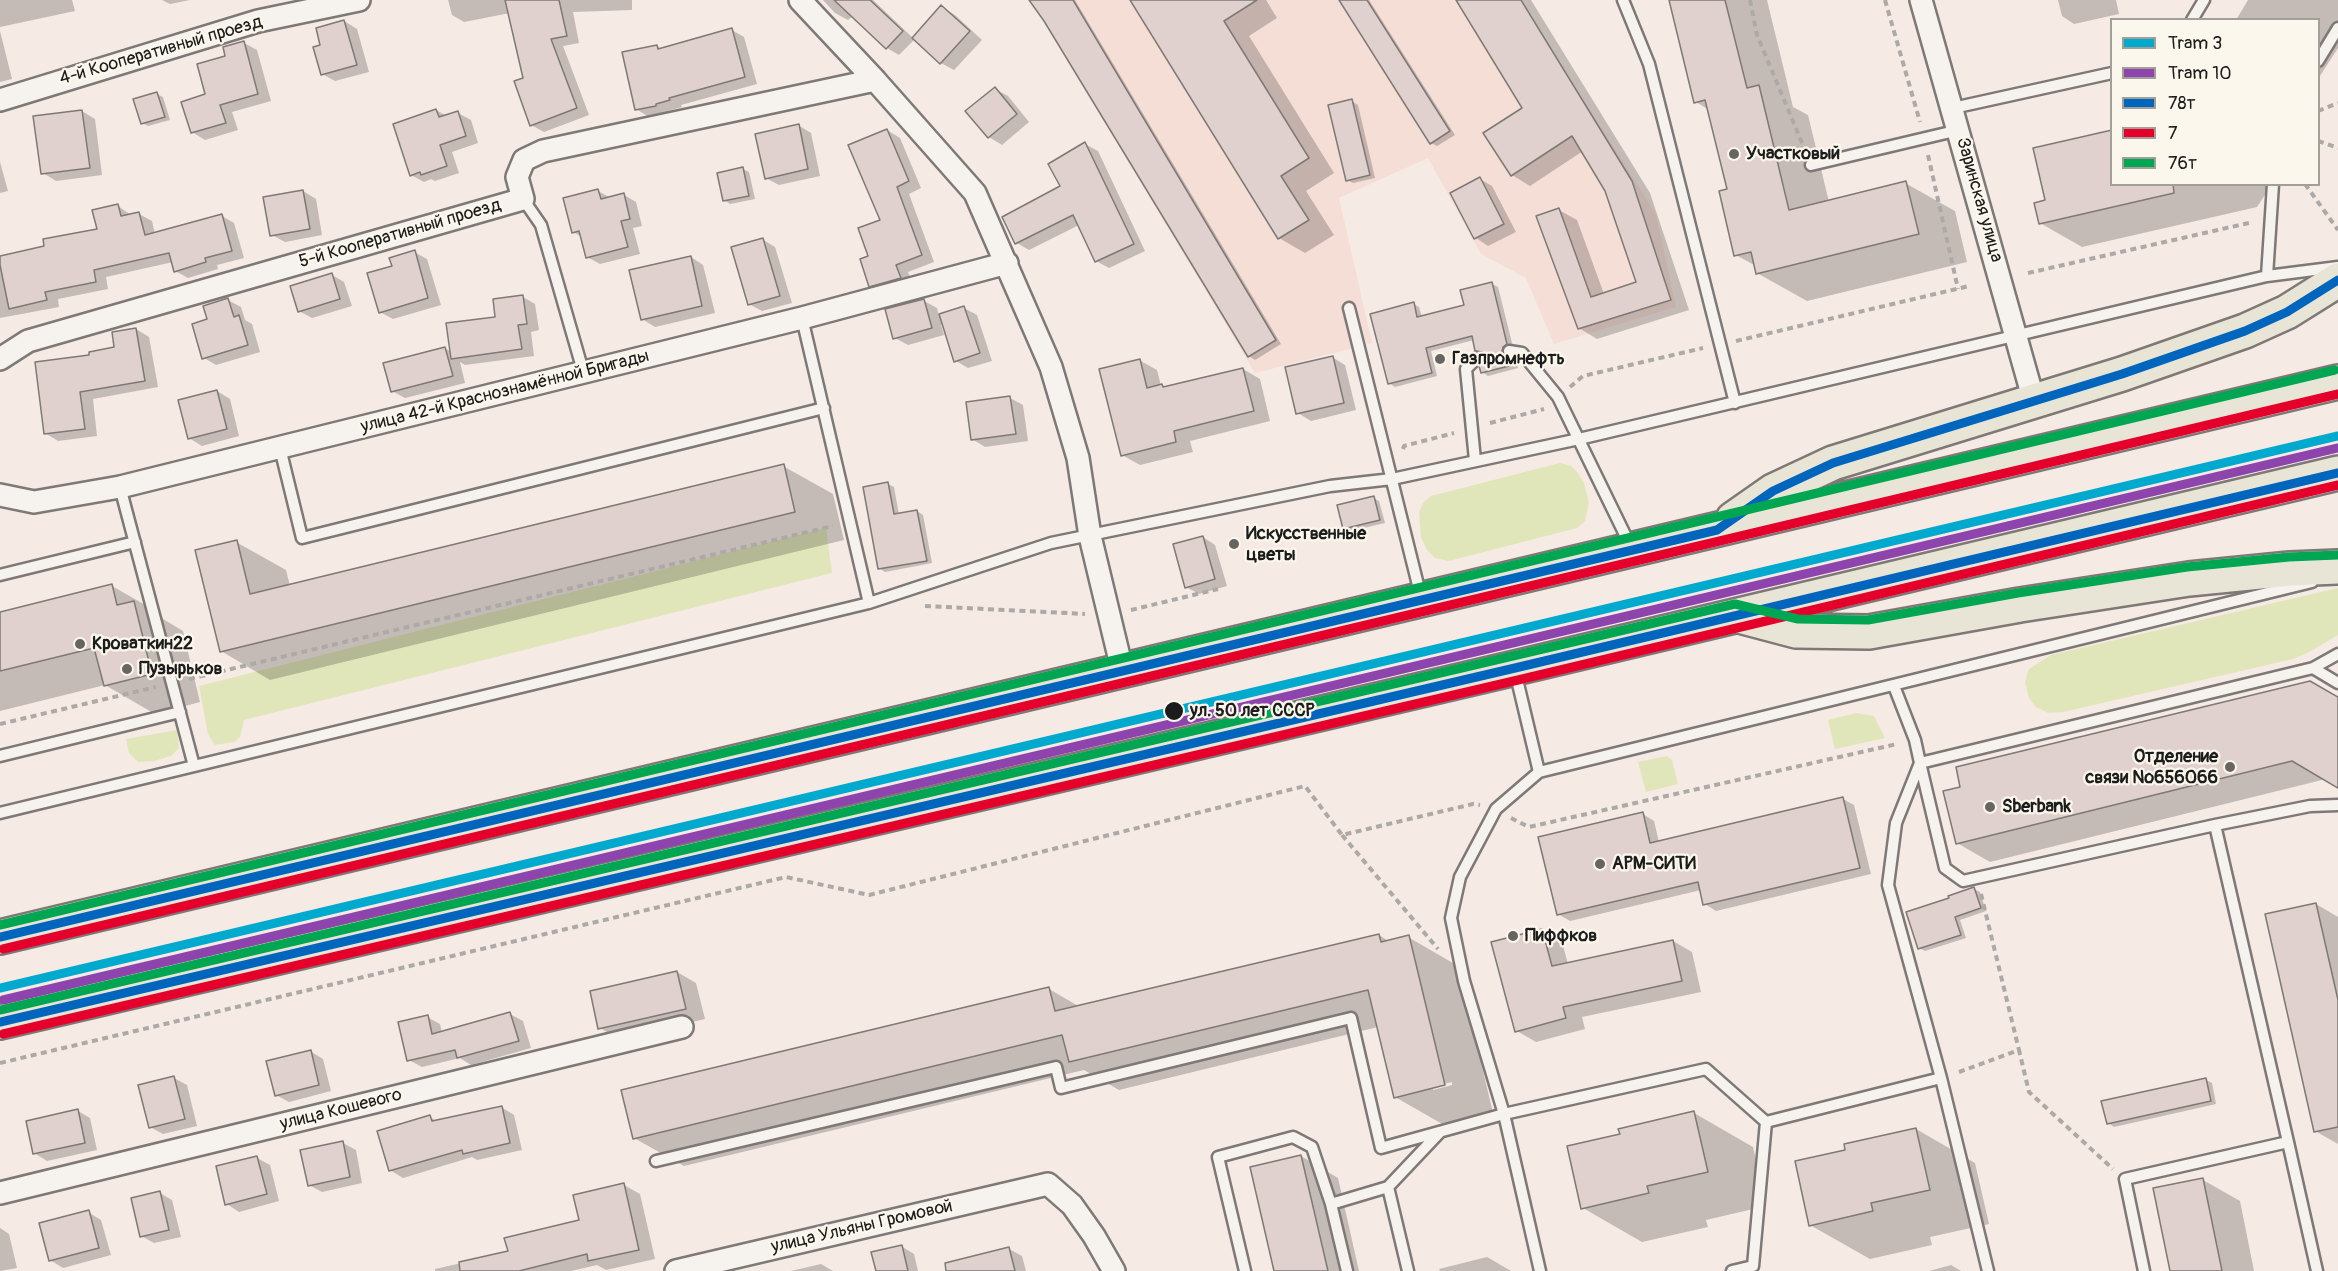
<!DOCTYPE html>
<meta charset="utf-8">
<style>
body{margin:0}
#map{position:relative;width:2338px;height:1271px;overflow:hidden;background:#f5eae4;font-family:Pangolin,sans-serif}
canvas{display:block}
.legend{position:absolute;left:2110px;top:18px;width:210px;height:168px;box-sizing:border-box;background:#fbf7ec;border:2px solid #a29f99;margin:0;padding:8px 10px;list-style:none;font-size:18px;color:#1c1c1c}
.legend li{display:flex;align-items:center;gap:12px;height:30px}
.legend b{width:30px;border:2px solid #a29f99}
</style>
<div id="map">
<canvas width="2338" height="1271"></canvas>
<ul class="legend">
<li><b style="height:8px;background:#00a9ce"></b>Tram 3</li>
<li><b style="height:8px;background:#8e44ad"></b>Tram 10</li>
<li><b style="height:8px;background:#0065bd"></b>78т</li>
<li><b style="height:8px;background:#e4002b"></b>7</li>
<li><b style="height:8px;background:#00a651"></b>76т</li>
</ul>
</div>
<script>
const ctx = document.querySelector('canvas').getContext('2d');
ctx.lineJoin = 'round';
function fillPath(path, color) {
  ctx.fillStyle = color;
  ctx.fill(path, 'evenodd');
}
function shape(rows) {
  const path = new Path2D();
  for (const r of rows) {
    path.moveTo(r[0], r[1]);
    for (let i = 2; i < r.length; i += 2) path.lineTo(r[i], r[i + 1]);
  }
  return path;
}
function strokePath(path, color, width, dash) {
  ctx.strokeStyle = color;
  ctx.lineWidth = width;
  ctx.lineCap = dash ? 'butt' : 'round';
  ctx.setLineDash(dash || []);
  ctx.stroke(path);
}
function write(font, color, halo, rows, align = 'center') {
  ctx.font = font + ' Pangolin,sans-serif';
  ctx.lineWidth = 4.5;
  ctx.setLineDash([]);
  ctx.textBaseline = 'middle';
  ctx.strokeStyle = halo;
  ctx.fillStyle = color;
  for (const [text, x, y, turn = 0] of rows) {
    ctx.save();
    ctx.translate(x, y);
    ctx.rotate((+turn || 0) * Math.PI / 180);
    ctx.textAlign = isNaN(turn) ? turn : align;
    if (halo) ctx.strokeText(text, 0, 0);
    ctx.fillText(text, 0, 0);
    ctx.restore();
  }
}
fillPath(shape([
 [1029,0,1520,0,1656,214,1676,307,1554,344,1526,278,1481,254,1428,158,1339,198,1372,343,1255,373,1044,21]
]), '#f5ded6');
fillPath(shape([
 [1560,463,1571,466,1578,473,1584,483,1589,503,1585,521,1577,528,1449,561,1435,558,1427,550,1421,537,1419,513,1423,503,1431,496],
 [826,528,832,573,244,720,240,737,234,742,215,745,208,734,199,686],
 [2338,588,2338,635,2309,652,2293,659,2063,712,2048,713,2036,707,2029,698,2025,682,2029,669,2051,655],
 [1856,713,1874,716,1885,738,1835,749,1828,720],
 [177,730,179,748,171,756,154,761,138,762,129,753,126,739],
 [1667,756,1672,760,1678,784,1646,792,1638,762]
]), '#e1e6ba');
fillPath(shape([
 [0,0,72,0,75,11,0,27],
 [162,0,190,0,170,4],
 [448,0,632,0,632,10,573,12,579,43,563,46,589,115,544,132,531,125,524,79,510,13,464,22,452,15],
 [823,0,873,0,913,38,942,7,955,15,982,40,954,70,941,63,915,39,899,55,887,48,853,16,848,20,835,13],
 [1030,0,1075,0,1281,344,1255,360,1249,356,1045,21],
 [1131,0,1266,0,1277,18,1249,36,1334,173,1306,191,1334,235,1305,253,1279,238],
 [1340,0,1369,0,1455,135,1437,146,1431,143],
 [1457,0,1531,0,1650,193,1689,310,1597,339,1579,328,1559,210,1577,220,1604,294,1638,283,1606,190,1583,151,1530,186,1512,175,1485,134,1524,108],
 [1671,0,1767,0,1793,107,1808,115,1829,202,1905,183,1955,211,1967,262,1807,301,1757,273,1756,266,1736,255,1729,190,1709,110,1696,102],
 [2058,0,2116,0,2119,14,2074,24,2062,16],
 [2248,0,2338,0,2338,48,2318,79,2318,20,2236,20],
 [344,21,357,29,369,72,335,81,322,74],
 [732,30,744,37,757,84,681,105,682,107,668,111,668,112,649,117,636,109,657,46,661,49],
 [0,31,12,79,0,82],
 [244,43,257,50,271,101,232,112,238,130,205,140,192,132,207,95,227,57],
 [995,89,1008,96,1029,122,1002,145,989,137],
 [157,94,163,97,170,120,148,126,142,123],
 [1352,101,1358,105,1375,178,1353,183,1347,180],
 [436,110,447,116,458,113,471,120,478,143,452,152,459,173,435,181,431,179,424,182,411,175],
 [82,111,95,119,102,175,56,181,43,173],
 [798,125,811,133,820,176,779,185,766,178],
 [887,130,900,138,921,188,909,194,934,262,908,272,913,285,883,293,871,286,882,221],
 [1085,144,1098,151,1145,251,1109,268,1096,261,1079,225,1029,250,1017,243,1063,187],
 [0,162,8,191,0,193],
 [743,169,749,172,755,199,730,204,724,200],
 [1480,179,1492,186,1516,232,1488,246,1476,238,1452,193],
 [2112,184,2272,184,2257,207,2082,247,2040,223,2047,202],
 [303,191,316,199,322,235,285,242,272,235],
 [598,191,611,198,624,195,636,202,642,226,633,228,640,254,600,264,587,257,582,237,573,232],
 [118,206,131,215,139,214,152,221,155,234,222,216,234,223,244,258,217,265,218,269,188,278,175,271,173,262,106,277,108,289,58,299,59,307,0,318,0,256,46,247,98,230],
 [762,239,775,247,792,303,762,311,749,304],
 [414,252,427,259,441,305,393,319,380,312],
 [691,257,703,265,715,313,655,327,642,319],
 [332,275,344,282,352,306,312,318,299,311],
 [1492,284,1498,287,1513,347,1509,350,1507,358,1517,364,1518,368,1488,376,1482,372,1486,357,1480,350,1477,350,1474,340,1431,351,1437,376,1395,387,1389,383,1414,304,1419,307,1422,317,1466,306],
 [523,297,535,304,539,330,531,332,534,356,465,365,460,362,465,383,405,398,392,391,445,348,451,352],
 [228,300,241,307,245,320,252,324,260,352,216,365,204,358,209,320],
 [924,301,937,308,939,316,964,308,977,315,992,361,968,368,956,361,944,325,941,325,944,335,908,345,895,338],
 [136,329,149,337,158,387,93,399,97,436,58,441,45,433,91,357,116,349],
 [1332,357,1345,365,1356,410,1311,421,1298,413],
 [1139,360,1157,370,1161,386,1166,388,1243,369,1260,379,1270,421,1190,441,1193,452,1140,465,1122,455],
 [217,391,230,399,239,436,202,446,189,438],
 [1010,398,1023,405,1028,441,985,447,972,439],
 [783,466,833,494,844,540,270,680,221,651,236,542,286,570,290,586],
 [888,484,894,487,899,515,917,511,923,515,932,563,885,572,879,568],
 [1373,498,1379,501,1385,523,1351,531,1345,528],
 [1203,537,1215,545,1227,586,1199,594,1186,587],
 [112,586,161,614,163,619,183,631,200,702,155,714,105,685,0,711,0,613],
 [2338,698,2338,787,2326,779,1990,862,1957,843],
 [1843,799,1854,805,1871,874,1716,911,1705,904,1701,890,1570,921,1558,914,1643,814,1654,821,1659,842],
 [1974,889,1980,892,1986,911,1960,920,1966,938,1925,951,1919,948],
 [2316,904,2338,917,2338,1144,2315,1131],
 [1542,930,1562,942,1568,964,1673,941,1692,952,1701,992,1582,1017,1585,1029,1536,1042,1517,1031],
 [1379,935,1390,942,1408,937,1458,966,1493,1113,1444,1125,1395,1097,1378,1027,1119,1090,1084,1070,684,1166,634,1138,1049,989,1080,1007],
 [1452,1082,1452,1085,1433,1090,1433,1087],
 [677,972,696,983,705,1019,619,1039,600,1028],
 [510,1014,523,1021,531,1048,471,1065,460,1058,422,1067,409,1060,427,1017,440,1024,442,1033],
 [310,1051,323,1059,331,1091,289,1102,276,1095],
 [174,1078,187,1085,197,1126,163,1134,150,1127],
 [2206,1080,2212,1083,2216,1104,2114,1127,2108,1123],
 [501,1107,514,1115,522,1150,477,1160,472,1157,403,1178,390,1170,430,1117,438,1122],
 [78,1111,90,1118,97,1150,47,1161,34,1153],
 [1694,1113,1753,1147,1766,1206,1706,1220,1708,1227,1642,1242,1583,1208,1621,1135],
 [1916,1129,1975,1163,1989,1224,1930,1237,1932,1245,1870,1259,1810,1225,1847,1151],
 [343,1143,356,1150,362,1183,322,1192,309,1185],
 [1301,1156,1338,1178,1359,1271,1276,1271],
 [257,1158,270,1165,279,1201,239,1212,227,1204],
 [2203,1180,2240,1201,2254,1271,2171,1271],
 [624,1185,640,1194,655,1259,606,1270,597,1265,571,1271,435,1271,435,1269,510,1252,581,1221],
 [160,1193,172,1200,181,1237,154,1243,141,1236],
 [88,1212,101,1220,111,1255,63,1268,50,1260],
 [0,1228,9,1234,17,1268,0,1271],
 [901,1246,914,1254,918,1271,878,1271],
 [1009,1249,1022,1256,1026,1271,976,1271],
 [1487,1257,1511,1271,1440,1271,1439,1269],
 [821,1264,833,1271,791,1271],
 [1951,1265,1961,1271,1929,1271]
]), '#0003');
const building = shape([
 [505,0,559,0,567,36,551,39,577,108,530,126,514,81,523,78,505,0],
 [834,0,870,0,903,31,886,49,834,0],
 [1029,0,1073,0,1276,340,1248,357,1044,21,1029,0],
 [1130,0,1257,0,1224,21,1309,158,1281,176,1309,220,1278,239,1130,0],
 [1339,0,1367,0,1450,131,1430,144,1339,0],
 [1456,0,1521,0,1632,181,1671,300,1578,329,1536,216,1559,208,1591,297,1636,282,1605,191,1572,136,1511,176,1483,133,1522,108,1456,0],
 [1669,0,1725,0,1747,88,1759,85,1789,210,1906,181,1919,234,1756,274,1751,252,1734,256,1719,191,1727,189,1705,100,1694,103,1669,0],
 [941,5,970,31,940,64,912,38,941,5],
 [344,20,357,65,321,75,313,47,320,45,316,28,344,20],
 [732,28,745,77,669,98,670,100,656,104,656,106,635,110,622,52,657,45,658,49,732,28],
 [244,41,258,94,220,105,226,123,191,133,181,102,205,94,197,64,225,56,223,47,244,41],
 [995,87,1017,114,988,138,965,111,995,87],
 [157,92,165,117,141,124,133,99,157,92],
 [1352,99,1370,175,1346,181,1328,105,1352,99],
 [436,109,439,117,458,111,466,136,440,145,447,166,421,175,420,172,410,176,393,124,436,109],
 [82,110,90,168,41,174,33,116,82,110],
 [799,124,808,169,765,179,755,134,799,124],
 [887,129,909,181,897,187,922,255,896,265,901,278,869,287,860,259,868,256,858,228,880,220,848,145,887,129],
 [2112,130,2112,184,2173,184,2174,193,2039,224,2034,203,2045,200,2033,148,2112,130],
 [1085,142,1134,244,1095,262,1073,215,1015,244,1002,217,1060,186,1048,164,1085,142],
 [743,167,749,196,723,201,717,173,743,167],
 [1480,177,1504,224,1474,239,1450,193,1480,177],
 [598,189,601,199,624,193,630,219,621,221,628,247,586,258,579,231,572,233,563,198,598,189],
 [303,190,310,229,270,236,263,197,303,190],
 [118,204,121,216,139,212,145,235,222,214,232,251,205,258,206,262,174,272,169,253,94,270,96,282,45,292,47,300,9,309,0,265,0,256,44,246,43,239,97,229,92,210,118,204],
 [763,238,780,296,748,305,731,247,763,238],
 [415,250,428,298,379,313,367,273,392,266,389,258,415,250],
 [691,256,702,306,641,320,629,270,691,256],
 [332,273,340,299,298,312,290,286,332,273],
 [1492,282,1507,344,1503,347,1502,353,1505,357,1511,359,1513,365,1481,373,1479,366,1484,357,1482,352,1475,351,1472,336,1426,348,1432,373,1388,384,1370,314,1414,302,1417,317,1464,305,1460,290,1492,282],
 [523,295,527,324,518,325,522,349,451,359,446,323,495,317,493,299,523,295],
 [228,298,234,317,239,315,248,345,202,359,192,324,207,319,203,306,228,298],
 [924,299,932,328,893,339,885,309,924,299],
 [964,306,980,353,954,362,939,314,964,306],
 [136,328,145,381,80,392,85,429,44,434,35,362,89,355,89,352,114,347,112,332,136,328],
 [445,347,453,376,391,392,383,363,445,347],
 [1333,356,1344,403,1296,414,1285,367,1333,356],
 [1140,359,1147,388,1162,384,1163,387,1243,368,1254,411,1174,431,1176,442,1121,456,1099,369,1140,359],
 [217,390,227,429,188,439,178,400,217,390],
 [1010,396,1016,434,971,440,966,402,1010,396],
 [784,464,795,512,220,652,195,550,237,540,250,594,784,464],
 [888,482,894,514,917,510,927,561,878,569,863,487,888,482],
 [1374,496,1380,520,1343,529,1337,505,1374,496],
 [1203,536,1215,579,1185,588,1173,544,1203,536],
 [112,584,117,605,134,601,152,674,104,686,94,648,0,671,0,612,112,584],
 [2310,681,2338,697,2338,788,2292,761,1956,844,1943,791,1960,787,1956,767,2310,681],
 [1843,797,1860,868,1703,905,1698,882,1557,915,1538,837,1643,812,1650,843,1843,797],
 [1974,887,1981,908,1955,917,1961,935,1918,949,1906,912,1949,898,1948,896,1974,887],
 [2316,903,2338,1000,2338,1127,2314,1132,2265,914,2316,903],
 [1542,929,1552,966,1673,940,1682,981,1563,1007,1566,1018,1515,1032,1491,942,1542,929],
 [1379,934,1381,942,1409,935,1445,1085,1394,1098,1368,990,1069,1062,1062,1035,633,1139,621,1090,1049,987,1055,1011,1379,934],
 [677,971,686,1009,598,1029,590,991,677,971],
 [510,1012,519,1041,457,1058,455,1050,407,1061,398,1022,428,1015,432,1034,510,1012],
 [311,1050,319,1085,275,1096,266,1061,311,1050],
 [174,1076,185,1119,149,1128,138,1085,174,1076],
 [2206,1078,2211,1101,2107,1124,2101,1101,2206,1078],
 [502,1106,510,1143,463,1154,462,1150,389,1171,377,1131,430,1115,432,1121,502,1106],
 [78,1109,85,1143,33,1154,26,1121,78,1109],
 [1694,1111,1708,1172,1647,1186,1649,1193,1581,1209,1567,1146,1620,1134,1618,1129,1694,1111],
 [1916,1128,1930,1190,1871,1203,1873,1211,1809,1226,1795,1161,1845,1150,1844,1144,1916,1128],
 [343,1141,350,1177,308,1186,300,1150,343,1141],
 [1301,1155,1328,1271,1274,1271,1250,1167,1301,1155],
 [257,1156,267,1194,225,1205,216,1166,257,1156],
 [2203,1178,2222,1271,2170,1271,2153,1188,2203,1178],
 [624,1183,639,1250,588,1261,587,1254,519,1271,460,1271,459,1262,508,1251,504,1238,579,1220,573,1195,624,1183],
 [160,1191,169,1230,140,1237,131,1198,160,1191],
 [89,1210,99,1248,49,1261,39,1223,89,1210],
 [902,1245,908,1271,876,1271,871,1252,902,1245],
 [1009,1247,1015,1271,946,1271,945,1263,1009,1247]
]);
fillPath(building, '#e1d1ce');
strokePath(building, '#7e7976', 1.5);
const lane = shape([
 [1623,0,1649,64,1735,403],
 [2192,20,2204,0],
 [2318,61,2338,28],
 [1953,108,2112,73],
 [1811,165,1959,130],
 [523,199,541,225,583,371],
 [2267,276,2273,184],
 [1349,308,1421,597],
 [1509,351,1522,353,1558,397,1631,547],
 [280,448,302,538,824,408],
 [1475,460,1466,369,1477,358],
 [120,487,194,766],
 [0,575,135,542],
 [869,603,1051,543,1330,486,1392,479,1579,439,2267,276,2338,267],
 [2313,668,2338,683],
 [1515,671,1539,772,2312,582],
 [1894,686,1915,740,1920,763,2313,668,2338,654],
 [0,756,180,712],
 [1920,763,1945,868,1963,881,2215,825,2310,806,2338,805],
 [0,813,869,603,802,318],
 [1941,1078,1988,1271],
 [1766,1122,1941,1078,1888,885,1896,823,1920,763],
 [2288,1142,2317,1271],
 [656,1161,1056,1067,1061,1088,1351,1018,1381,1148,1504,1114,1464,981,1451,918,1460,877,1496,809,1539,772],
 [1331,1204,1347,1271],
 [1245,1271,1218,1157,1293,1137,1312,1147,1331,1204,1388,1187],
 [1408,1271,1388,1187,1440,1132],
 [1540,1271,1504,1114,1706,1069,1766,1122],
 [1732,1271,1753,1266,1766,1122],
 [2144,1271,2125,1179,2288,1142,2215,825]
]);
const street = shape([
 [800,0,875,80,975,193,1051,367,1078,458,1090,536,1122,669],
 [1921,0,2034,401],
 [0,100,258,21,359,0],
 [0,359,28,341,523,199,517,177,524,160,543,151,875,80],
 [0,495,34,502,120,487,802,318,1007,263],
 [0,1193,682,1027],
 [676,1271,1048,1184,1072,1205,1094,1236,1114,1271]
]);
const primary = shape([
 [1733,519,1773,491,1833,463,2122,374,2245,331,2287,312,2338,280],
 [1743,617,1796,631,1869,632,2020,605,2189,579,2290,569,2338,567],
 [0,937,2338,382],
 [0,1022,1515,668,2338,473]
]);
strokePath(lane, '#7e7976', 15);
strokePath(street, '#7e7976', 26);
strokePath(primary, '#7e7976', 38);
strokePath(shape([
 [1750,0,1757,35,1805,150],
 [1885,0,1920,122],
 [2318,111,2338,103],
 [2318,141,2338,148],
 [1928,155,1958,289],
 [2305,184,2338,230],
 [2028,273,2253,222],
 [1736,341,1969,286],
 [1570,387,1583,376,1703,348],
 [1490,423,1544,409],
 [1403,449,1404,446,1454,433],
 [925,606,1085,614],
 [1131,610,1218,589],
 [189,679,833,526],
 [0,724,156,687],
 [1511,818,1529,827,1897,744],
 [1342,835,1438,949],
 [1981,894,2019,1050],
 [0,1063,786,877,869,895,1305,786,1342,835,1473,804,1480,805],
 [1959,1072,2019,1050,2029,1092,2113,1169]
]), '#aca9a7', 4, [6, 4.5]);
strokePath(lane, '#f6f3ef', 10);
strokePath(street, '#f6f3ef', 21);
strokePath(primary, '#e9e5d6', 33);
strokePath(shape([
 [0,937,1717,530,1773,491,1833,463,2122,374,2245,331,2287,312,2338,280],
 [0,1022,1515,668,2338,473]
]), '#0065bd', 9);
strokePath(shape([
 [3,949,2338,394],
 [3,1034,1518,680,2338,485]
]), '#e4002b', 9);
strokePath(shape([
 [0,925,2335,370],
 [0,1010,1735,604,1798,619,1868,620,2018,593,2187,567,2289,557,2338,555]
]), '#00a651', 9);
strokePath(shape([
 [0,988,2338,436]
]), '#00a9ce', 9);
strokePath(shape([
 [3,1000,2338,448]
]), '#8e44ad', 9);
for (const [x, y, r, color] of [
 [1734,154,6,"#686462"],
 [1440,359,6,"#686462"],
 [1234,544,6,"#686462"],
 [80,644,6,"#686462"],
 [127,669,6,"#686462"],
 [1174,711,10,"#1c1c1c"],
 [2230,767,6,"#686462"],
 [1990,807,6,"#686462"],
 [1600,864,6,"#686462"],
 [1513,936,6,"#686462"]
]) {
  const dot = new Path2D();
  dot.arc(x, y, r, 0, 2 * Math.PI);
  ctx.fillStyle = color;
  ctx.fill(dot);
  strokePath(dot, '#fbf7ec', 2);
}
write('18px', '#1c1c1c', '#fbf7ec', [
 ["4-й Кооперативный проезд",161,51,-16],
 ["Заринская улица",1979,200,74],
 ["5-й Кооперативный проезд",400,234,-16],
 ["улица 42-й Краснознамённой Бригады",505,392,-14],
 ["улица Кошевого",341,1110,-14],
 ["улица Ульяны Громовой",862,1227,-13]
]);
write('bold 18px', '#1c1c1c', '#fbf7ec', [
 ["Участковый",1746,154],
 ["Газпромнефть",1452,359],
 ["Искусственные",1246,534],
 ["цветы",1246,555],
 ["Кроваткин22",92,644],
 ["Пузырьков",139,669],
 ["Отделение",2218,757,"right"],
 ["связи №656066",2218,778,"right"],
 ["Sberbank",2002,807],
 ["АРМ-СИТИ",1612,864],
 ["Пиффков",1525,936]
], 'left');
write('bold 18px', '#1c1c1c', '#fbf7ec', [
 ["ул. 50 лет СССР",1190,711]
], 'left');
</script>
